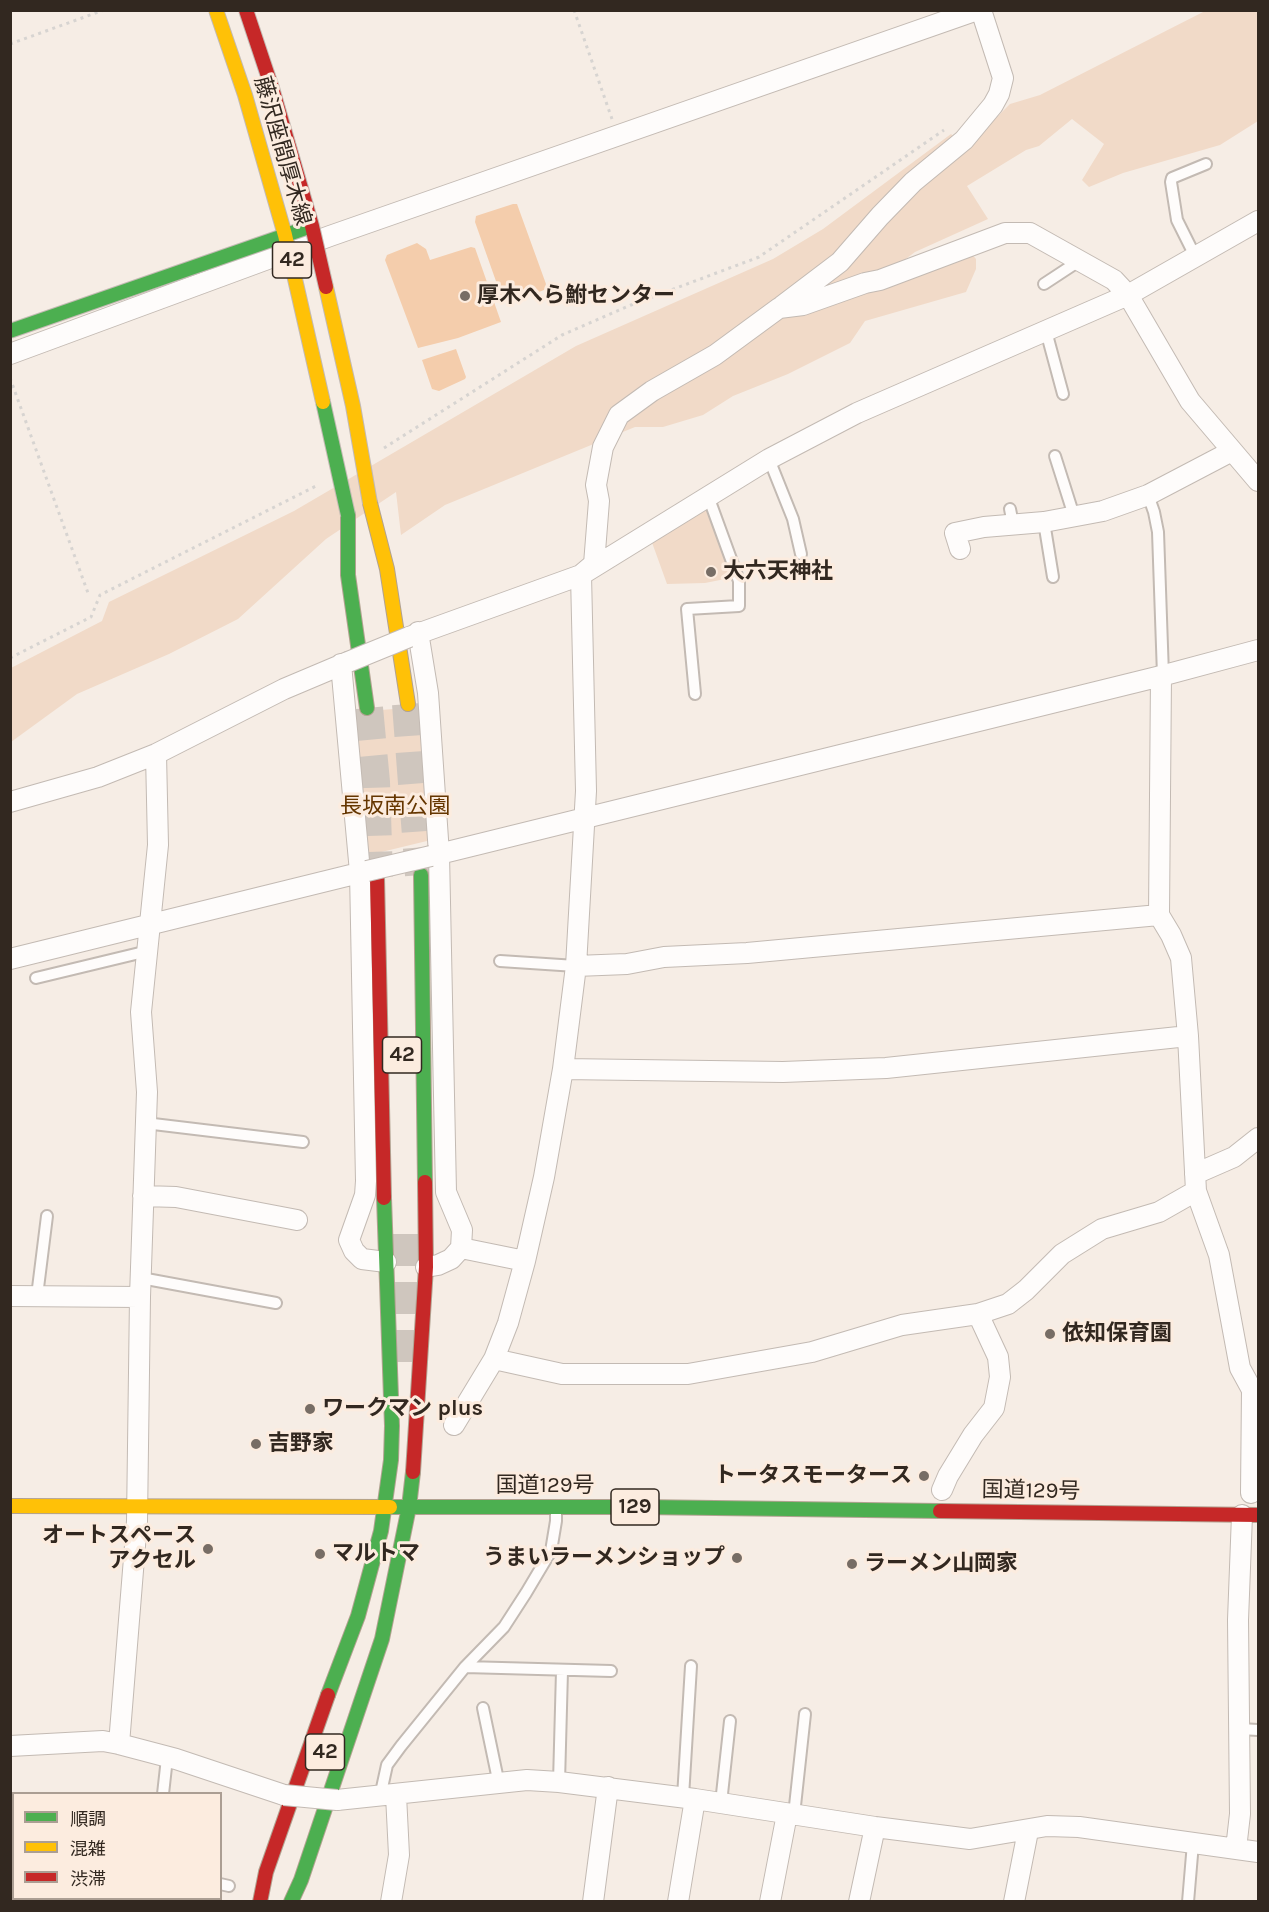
<!DOCTYPE html>
<meta charset="utf-8">
<style>
body{margin:0}
#map{position:relative;width:1269px;height:1912px;overflow:hidden;background:#f6ede5;font-family:Karla,"Noto Sans JP",sans-serif}
canvas{display:block}
.frame{position:absolute;inset:0;border:12px solid #322820;pointer-events:none}
.legend{position:absolute;left:12px;top:1792px;width:210px;height:108px;box-sizing:border-box;background:#fcecdf;border:2px solid #ab9e93;margin:0;padding:8px 10px;list-style:none;font-size:18px;color:#322820}
.legend li{display:flex;align-items:center;gap:12px;height:30px}
.legend b{width:30px;border:2px solid #ab9e93}
</style>
<div id="map">
<canvas width="1269" height="1912"></canvas>
<div class="frame"></div>
<ul class="legend">
<li><b style="height:8px;background:#4caf50"></b>順調</li>
<li><b style="height:8px;background:#ffc107"></b>混雑</li>
<li><b style="height:8px;background:#c62828"></b>渋滞</li>
</ul>
</div>
<script>
const ctx = document.querySelector('canvas').getContext('2d');
ctx.lineJoin = 'round';
function fillPath(path, color) {
  ctx.fillStyle = color;
  ctx.fill(path, 'evenodd');
}
function shape(rows) {
  const path = new Path2D();
  for (const r of rows) {
    path.moveTo(r[0], r[1]);
    for (let i = 2; i < r.length; i += 2) path.lineTo(r[i], r[i + 1]);
  }
  return path;
}
function strokePath(path, color, width, dash) {
  ctx.strokeStyle = color;
  ctx.lineWidth = width;
  ctx.lineCap = dash ? 'butt' : 'round';
  ctx.setLineDash(dash || []);
  ctx.stroke(path);
}
function write(font, color, halo, rows, align = 'center') {
  ctx.font = font + ' Karla,"Noto Sans JP",sans-serif';
  ctx.lineWidth = 6;
  ctx.setLineDash([]);
  ctx.textBaseline = 'middle';
  ctx.strokeStyle = halo;
  ctx.fillStyle = color;
  for (const [text, x, y, turn = 0] of rows) {
    ctx.save();
    ctx.translate(x, y);
    ctx.rotate((+turn || 0) * Math.PI / 180);
    ctx.textAlign = isNaN(turn) ? turn : align;
    if (halo) ctx.strokeText(text, 0, 0);
    ctx.fillText(text, 0, 0);
    ctx.restore();
  }
}
fillPath(shape([
 [1205,11,1258,11,1258,121,1220,145,1123,173,1089,187,1082,180,1104,144,1072,119,1039,146,1026,150,967,186,988,219,915,252,858,295,970,252,976,259,976,269,966,292,865,321,850,343,788,374,733,396,703,415,663,427,635,427,445,505,401,535,396,492,326,539,238,619,169,654,77,694,11,742,11,668,102,621,109,602,294,511,576,346,773,259,823,229,951,134,965,149,1010,104,1040,95],
 [707,502,735,577,705,583,667,584,650,537],
 [420,707,431,840,365,856,354,712]
]), '#f1dac8');
fillPath(shape([
 [513,204,517,204,546,284,544,290,510,303,503,301,475,222,476,216],
 [417,243,426,249,430,260,471,247,475,248,501,322,458,338,418,348,385,260,387,255],
 [456,349,466,377,465,379,439,391,432,389,422,360]
]), '#f4cdac');
strokePath(shape([
 [408,704,421,875],
 [367,708,374,782,377,877],
 [405,1234,406,1368]
]), '#cfc6be', 32, [32, 16]);
const lane = shape([
 [1195,256,1177,220,1171,182,1172,178,1206,164],
 [1044,284,1079,261],
 [1046,331,1063,394],
 [1055,456,1074,516],
 [769,459,793,519,801,554],
 [1148,495,1154,512,1158,532,1163,675],
 [1010,509,1013,524],
 [1044,522,1053,577],
 [695,694,687,609,739,606,739,581,708,496],
 [500,961,576,966],
 [36,978,148,951],
 [145,1123,303,1142],
 [141,1278,276,1303],
 [37,1296,47,1216],
 [465,1667,611,1671],
 [483,1708,497,1775,500,1783],
 [1240,1729,1258,1730],
 [559,1782,562,1671],
 [163,1794,167,1758],
 [380,1797,387,1765,401,1746,465,1667,504,1627,526,1593,551,1551,556,1521,556,1511],
 [683,1797,691,1666],
 [721,1803,730,1721],
 [794,1815,805,1714],
 [220,1884,229,1886],
 [152,1902,152,1898],
 [1188,1902,1193,1843]
]);
const street = shape([
 [1258,221,1128,295,1190,401,1258,481],
 [782,306,840,262,880,216,913,182,964,140,993,105,999,94,1003,78,981,10],
 [10,354,330,236,977,10],
 [960,549,955,533,984,527,1044,522,1103,511,1148,495,1232,451],
 [418,632,428,693,439,854,446,1192,462,1230,461,1248,451,1259,438,1265,426,1267],
 [409,637,581,575,769,459,857,413,1128,295,1114,280,1030,233,1005,233,880,280,865,283,803,305,779,308,715,355,652,391,619,415,603,447,596,485,599,501,594,564,581,575,586,791,576,966,563,1069,544,1177,525,1261,508,1323,494,1359,562,1374,688,1374,812,1352,902,1325,978,1314,1008,1304,1026,1290,1062,1254,1102,1229,1159,1212,1196,1191,1188,1036,1181,958,1171,935,1159,915,1161,676],
 [341,664,360,872,366,1181,365,1195,349,1240,354,1251,362,1259,386,1262],
 [10,802,98,777,156,754,284,689,348,662],
 [431,856,1161,676,1258,650],
 [10,959,367,871],
 [576,966,627,964,664,957,747,953,1159,915],
 [563,1069,783,1072,886,1068,1188,1036],
 [1195,1174,1234,1157,1258,1138],
 [1196,1191,1219,1255,1240,1368,1252,1390,1251,1493],
 [143,1196,176,1197,297,1220],
 [461,1248,525,1261],
 [10,1296,140,1297],
 [454,1425,494,1359],
 [942,1490,948,1476,973,1435,994,1408,1000,1377,998,1357,978,1314],
 [119,1744,137,1521,140,1297,147,1092,141,1012,158,845,156,754],
 [10,1746,103,1741,119,1744,176,1759,284,1795],
 [337,1800,527,1780,559,1782,695,1799,875,1827,970,1839,1047,1826,1079,1827,1258,1852],
 [1236,1849,1240,1814,1238,1620,1242,1515],
 [391,1902,399,1855,396,1795],
 [593,1902,608,1787],
 [678,1902,695,1799],
 [770,1902,787,1814],
 [859,1902,875,1827],
 [1014,1902,1028,1831]
]);
const fast = shape([
 [348,515,348,575,367,708],
 [421,875,425,1182],
 [390,1507,640,1507,940,1511],
 [328,1695,358,1616,381,1531,391,1460,392,1426,384,1198],
 [291,1902,301,1880,382,1639,409,1507,413,1472]
]);
const slow = shape([
 [370,503,387,569,408,704],
 [10,1506,390,1507]
]);
const jam = shape([
 [377,877,384,1198],
 [413,1472,426,1267,425,1182],
 [940,1511,1258,1515],
 [260,1902,266,1872,328,1695]
]);
strokePath(lane, '#c3bab3', 14);
strokePath(street, '#c3bab3', 22);
strokePath(fast, '#b2a291', 16);
strokePath(slow, '#b2a291', 16);
strokePath(jam, '#b2a291', 16);
strokePath(shape([
 [574,10,612,119],
 [10,44,104,10],
 [10,378,88,593],
 [384,448,562,335,631,305,759,257,944,130],
 [10,658,91,617,100,595,318,485]
]), '#d7d4d1', 3, [3, 4.5]);
strokePath(lane, '#fefcfb', 10);
strokePath(street, '#fefcfb', 20);
strokePath(fast, '#4caf50', 14);
strokePath(slow, '#ffc107', 14);
strokePath(jam, '#c62828', 14);
const streetBridge = shape([
 [348,662,409,637],
 [367,871,431,856],
 [284,1795,337,1800]
]);
const fastBridge = shape([
 [10,331,306,228],
 [323,402,348,515]
]);
const slowBridge = shape([
 [216,10,245,95,285,235,323,402],
 [326,287,353,406,370,503]
]);
const jamBridge = shape([
 [246,10,272,88,312,226,326,287]
]);
strokePath(streetBridge, '#c3bab3', 22, []);
strokePath(fastBridge, '#c3bab3', 16, []);
strokePath(slowBridge, '#c3bab3', 16, []);
strokePath(jamBridge, '#c3bab3', 16, []);
strokePath(streetBridge, '#fefcfb', 20);
strokePath(fastBridge, '#4caf50', 14);
strokePath(slowBridge, '#ffc107', 14);
strokePath(jamBridge, '#c62828', 14);
for (const [x, y, r, color] of [
 [465,296,6,"#776d65"],
 [711,572,6,"#776d65"],
 [1050,1334,6,"#776d65"],
 [310,1409,6,"#776d65"],
 [256,1444,6,"#776d65"],
 [924,1476,6,"#776d65"],
 [208,1549,6,"#776d65"],
 [320,1554,6,"#776d65"],
 [737,1558,6,"#776d65"],
 [852,1564,6,"#776d65"]
]) {
  const dot = new Path2D();
  dot.arc(x, y, r, 0, 2 * Math.PI);
  ctx.fillStyle = color;
  ctx.fill(dot);
  strokePath(dot, '#fcecdf', 2);
}
for (const [x, y, w] of [
 [292,260,39],
 [402,1055,39],
 [635,1507,48],
 [325,1752,39]
]) {
  const box = new Path2D();
  box.roundRect(x - w / 2, y - 18, w, 36, 4.5);
  ctx.fillStyle = '#fcecdf';
  ctx.fill(box);
  strokePath(box, '#322820', 1.5);
}
write('bold 21px', '#322820', null, [
 ["42",292,260],
 ["42",402,1055],
 ["129",635,1507],
 ["42",325,1752]
]);
write('22px', '#322820', '#fcecdf', [
 ["藤沢座間厚木線",282,151,74],
 ["国道129号",545,1486],
 ["国道129号",1031,1491,1]
]);
write('bold 22px', '#322820', '#fcecdf', [
 ["厚木へら鮒センター",477,296],
 ["大六天神社",723,572],
 ["依知保育園",1062,1334],
 ["ワークマン plus",322,1409],
 ["吉野家",268,1444],
 ["トータスモータース",912,1476,"right"],
 ["オートスペース",196,1536,"right"],
 ["アクセル",196,1561,"right"],
 ["マルトマ",332,1554],
 ["うまいラーメンショップ",725,1558,"right"],
 ["ラーメン山岡家",864,1564]
], 'left');
write('22px', '#653600', '#fcecdf', [
 ["長坂南公園",395,807]
]);
</script>
